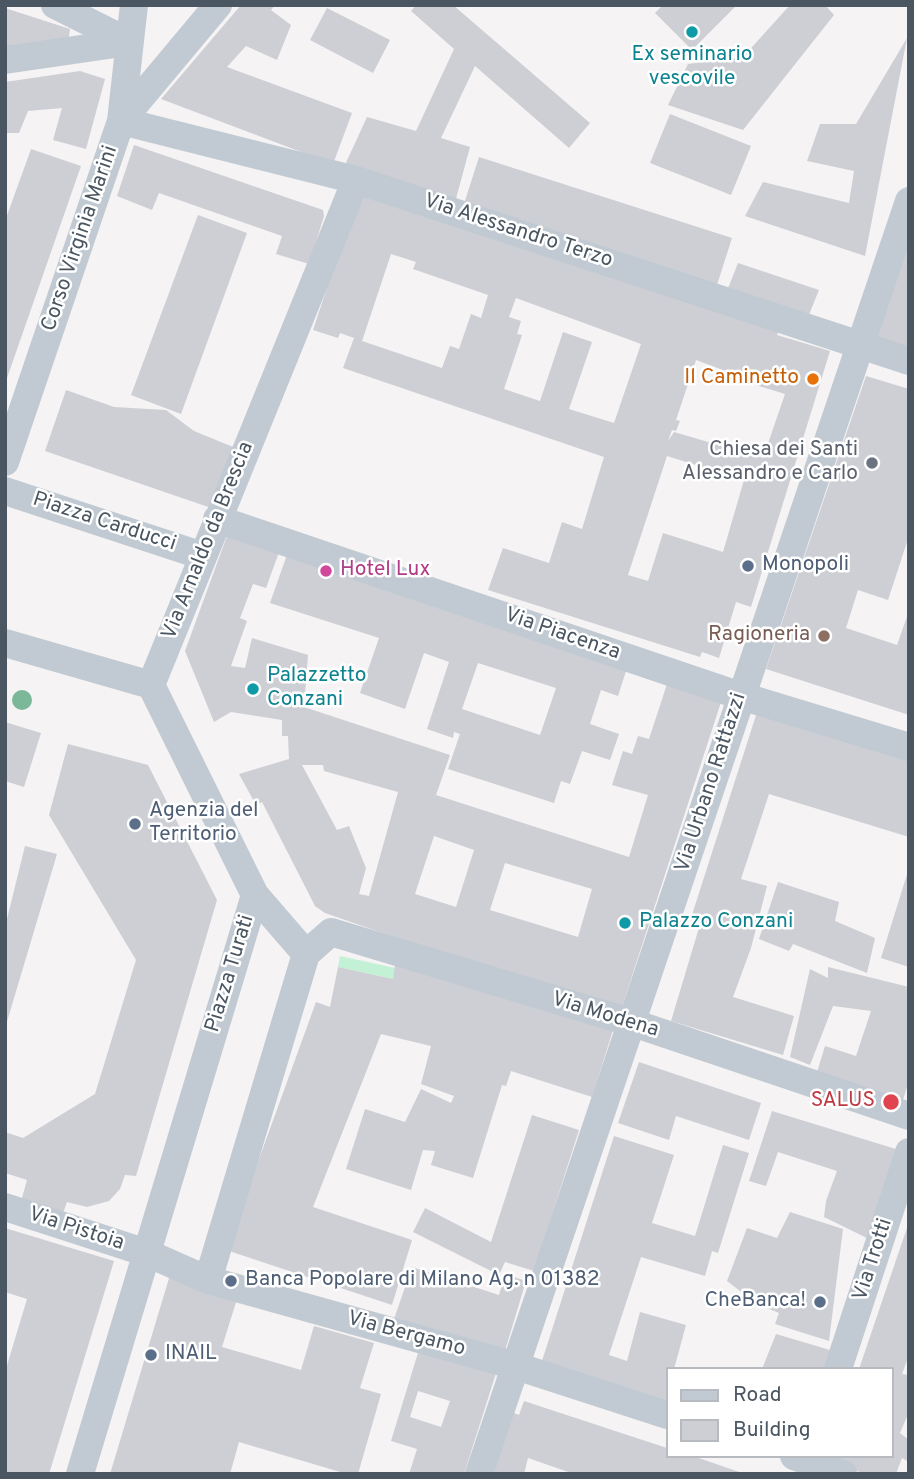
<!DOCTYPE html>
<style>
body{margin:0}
#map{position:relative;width:914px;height:1479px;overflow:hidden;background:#f5f3f3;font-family:Overpass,sans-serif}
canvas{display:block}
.frame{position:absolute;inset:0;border:7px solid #4a5661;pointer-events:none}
.legend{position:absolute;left:666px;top:1367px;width:228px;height:91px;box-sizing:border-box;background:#fff;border:2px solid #b7bbc0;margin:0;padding:9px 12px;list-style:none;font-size:21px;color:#4a5661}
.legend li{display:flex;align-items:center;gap:14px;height:35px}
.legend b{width:35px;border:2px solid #b7bbc0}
</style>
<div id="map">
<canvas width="914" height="1479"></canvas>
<div class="frame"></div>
<ul class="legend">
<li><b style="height:9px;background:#c1cad2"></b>Road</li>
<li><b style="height:19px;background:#cdcfd5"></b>Building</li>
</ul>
</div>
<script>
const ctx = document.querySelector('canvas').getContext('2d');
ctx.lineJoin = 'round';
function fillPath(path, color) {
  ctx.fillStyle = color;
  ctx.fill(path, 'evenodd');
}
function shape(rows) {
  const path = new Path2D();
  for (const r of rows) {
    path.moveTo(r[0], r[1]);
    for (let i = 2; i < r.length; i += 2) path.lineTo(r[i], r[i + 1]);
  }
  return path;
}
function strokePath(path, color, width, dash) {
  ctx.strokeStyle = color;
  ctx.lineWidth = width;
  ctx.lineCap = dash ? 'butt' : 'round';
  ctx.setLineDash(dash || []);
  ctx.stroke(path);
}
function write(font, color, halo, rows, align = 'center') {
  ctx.font = font + ' Overpass,sans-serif';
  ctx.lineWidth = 5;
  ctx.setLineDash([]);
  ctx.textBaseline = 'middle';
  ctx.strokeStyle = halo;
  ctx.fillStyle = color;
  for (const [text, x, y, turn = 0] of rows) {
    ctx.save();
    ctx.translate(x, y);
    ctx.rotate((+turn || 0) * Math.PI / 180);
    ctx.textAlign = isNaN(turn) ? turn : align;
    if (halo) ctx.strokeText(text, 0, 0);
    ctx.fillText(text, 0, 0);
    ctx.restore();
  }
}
fillPath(shape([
 [340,956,395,968,393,979,338,967]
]), '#c3f1d5');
fillPath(shape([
 [241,5,275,5,271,10,291,25,277,60,246,46,227,67,352,113,333,164,161,99],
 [416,5,453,5,590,123,569,148,475,66,441,138,470,147,454,206,344,167,367,117,416,131,454,49,411,11],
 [663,5,737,5,692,50,655,13],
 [790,5,825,5,834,15,743,130,668,105,688,64,743,57],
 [5,8,70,29,68,43,5,52],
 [327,8,390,40,373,73,310,40],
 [907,38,865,256,745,216,763,182,849,203,854,171,807,161,820,124,856,124],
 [80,71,105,79,86,149,53,140,62,108,28,111,19,133,5,133,5,82],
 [670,114,751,146,731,195,650,163],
 [134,145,323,210,324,216,309,264,276,254,282,236,159,193,152,210,117,196],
 [31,149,81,166,6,381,5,221],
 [479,157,732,238,716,288,463,207],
 [360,189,779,329,777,335,830,351,751,607,736,602,719,658,702,652,700,657,488,590,503,548,549,563,562,522,582,529,604,457,343,368,354,338,340,333,338,338,313,330],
 [391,254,416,262,413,269,488,295,481,318,471,314,459,349,450,346,442,368,362,341],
 [516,298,641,344,614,423,569,409,592,342,563,332,540,401,504,389,522,335,517,334,521,321,509,317],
 [696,360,731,373,730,377,785,394,763,458,674,432,668,441,672,430,676,431,680,421,676,420],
 [667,456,744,480,723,552,663,533,648,581,628,575],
 [198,215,247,233,181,414,131,395],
 [909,244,909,355,866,339],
 [738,263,819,290,808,317,727,291],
 [866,376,909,389,909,536,888,600,858,590,846,628,897,645,909,611,909,715,766,669],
 [66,390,114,407,166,410,194,431,238,449,217,510,45,451],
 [227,536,282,544,266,588,253,584,240,618,247,621,231,666,245,668,252,638,308,655,304,707,450,755,436,795,629,857,648,795,612,785,623,751,632,754,638,736,649,739,668,681,722,699,620,1013,371,929,325,913,315,906,262,802,256,805,239,774,289,759,288,736,282,736,282,720,231,712,214,722,185,651],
 [302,765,323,765,324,771,398,792,369,896,359,894,366,868,349,826,337,830],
 [434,836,474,850,456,907,415,894],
 [505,863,592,889,578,937,490,910],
 [289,549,628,665,618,696,601,690,590,724,619,734,610,760,582,751,570,784,561,781,554,803,448,769,460,734,454,732,453,738,427,729,449,662,424,653,405,709,360,693,379,638,270,603],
 [478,663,556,688,540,735,462,709],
 [758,709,909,755,909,837,769,794,741,879,767,886,751,948,733,997,794,1016,783,1055,671,1021,701,921,691,918],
 [5,722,41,733,24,787,5,781],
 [68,744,148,765,217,900,136,1176,125,1175,120,1189,109,1201,87,1207,67,1202,62,1216,20,1205,27,1180,5,1173,5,1132,23,1138,95,1094,136,960,49,815],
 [25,846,57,854,6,1025,5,927],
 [908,871,909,871,909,967,881,958],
 [778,882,839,902,835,921,875,938,867,973,793,944,789,951,759,939],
 [395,964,613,1030,592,1097,511,1071,506,1086,502,1085,473,1178,431,1165,435,1151,423,1150,411,1190,346,1169,365,1109,405,1122,421,1089,451,1103,454,1096,421,1084,431,1046,381,1034,313,1207,412,1240,392,1305,226,1250,316,1002,330,1007,338,967,393,979],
 [828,967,909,987,909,1081,900,1109,814,1082,825,1046,856,1056,871,1011,833,1006,810,1065,790,1057,810,969,828,978],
 [639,1062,761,1103,749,1140,676,1116,669,1140,618,1123],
 [772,1111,899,1150,873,1241,824,1217,826,1201,837,1171,778,1152,766,1186,749,1181],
 [532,1115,579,1130,534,1271,505,1262,499,1275,413,1232,425,1208,491,1242],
 [614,1136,674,1155,652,1223,695,1236,723,1145,749,1153,718,1253,712,1251,705,1276,641,1257,609,1355,627,1361,640,1312,686,1325,674,1369,667,1369,667,1409,541,1364],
 [790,1212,843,1229,829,1341,775,1324,779,1313,757,1304,727,1281,747,1228,777,1238],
 [909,1222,909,1355,902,1374,909,1375,909,1412,900,1433,909,1440,909,1462,902,1458,896,1474,865,1474,838,1464,830,1456,891,1456,891,1369,859,1369],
 [5,1228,114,1261,49,1474,5,1474,5,1372,27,1299,5,1292],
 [412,1267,499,1295,505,1274,526,1281,504,1354,394,1319],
 [170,1275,238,1296,222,1347,301,1370,314,1326,374,1343,360,1388,381,1394,358,1474,347,1474,239,1442,230,1474,110,1474],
 [776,1334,830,1350,825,1369,762,1369],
 [421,1343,498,1367,464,1474,409,1474,417,1449,391,1441],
 [418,1391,450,1401,441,1427,410,1417],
 [524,1401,667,1448,667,1456,693,1456,745,1474,574,1474,528,1458,524,1474,493,1474,514,1413,519,1415]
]), '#cdcfd5');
strokePath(shape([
 [55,5,129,42],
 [218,5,121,121,356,180,909,361],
 [5,60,129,42],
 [5,462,121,121,134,5],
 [5,491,203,556],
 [217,519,741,696,909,747],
 [5,643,151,685],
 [306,954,255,895,151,685,356,180],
 [306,954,331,932,633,1023,909,1116],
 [5,1207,147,1253,208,1280,516,1366,667,1415],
 [208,1280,306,954],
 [838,1369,909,1152],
 [794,1456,843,1474],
 [80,1474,255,895],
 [479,1474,909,201]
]), '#c1cad2', 28);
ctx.fillStyle = '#7bb799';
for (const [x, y] of [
 [22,700]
]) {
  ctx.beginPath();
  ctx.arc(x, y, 10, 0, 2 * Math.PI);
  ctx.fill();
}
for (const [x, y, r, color] of [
 [692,32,7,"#0f9aa8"],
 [813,379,7,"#e8710a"],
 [872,463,7,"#6b7280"],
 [748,566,7,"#5c6f8a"],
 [326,571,7,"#d1479c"],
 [824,636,7,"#8d6e63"],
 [253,689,7,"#0f9aa8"],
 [135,824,7,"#5c6f8a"],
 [625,923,7,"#0f9aa8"],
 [891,1102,9,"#e0444e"],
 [231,1281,7,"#5c6f8a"],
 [820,1302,7,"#5c6f8a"],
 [151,1355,7,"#5c6f8a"]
]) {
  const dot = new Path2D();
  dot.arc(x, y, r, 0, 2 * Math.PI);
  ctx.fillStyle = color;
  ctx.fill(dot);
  strokePath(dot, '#fff', 2.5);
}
write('21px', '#0d838f', '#fff', [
 ["Ex seminario",692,56,"center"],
 ["vescovile",692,80,"center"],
 ["Palazzetto",267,677],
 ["Conzani",267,701],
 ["Palazzo Conzani",639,923]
], 'left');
write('21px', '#4a5661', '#fff', [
 ["Via Alessandro Terzo",518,232,18],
 ["Corso Virginia Marini",81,239,-71],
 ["Piazza Carducci",104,523,18],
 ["Via Arnaldo da Brescia",209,541,-68],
 ["Via Piacenza",562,635,19],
 ["Via Urbano Rattazzi",712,783,-72],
 ["Piazza Turati",231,974,-73],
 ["Via Modena",605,1016,17],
 ["Via Pistoia",76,1230,18],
 ["Via Trotti",874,1260,-72],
 ["Via Bergamo",406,1335,15]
]);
write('21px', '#c56008', '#fff', [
 ["Il Caminetto",799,379]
], 'right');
write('21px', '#5b616d', '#fff', [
 ["Chiesa dei Santi",858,451],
 ["Alessandro e Carlo",858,475]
], 'right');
write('21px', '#4e5e75', '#fff', [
 ["Monopoli",762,566],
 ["Agenzia del",149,812],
 ["Territorio",149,836],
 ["Banca Popolare di Milano Ag. n 01382",245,1281],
 ["CheBanca!",806,1302,"right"],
 ["INAIL",165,1355]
], 'left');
write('21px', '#b23c85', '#fff', [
 ["Hotel Lux",340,571]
], 'left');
write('21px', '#785e54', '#fff', [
 ["Ragioneria",810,636]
], 'right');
write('21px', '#be3a42', '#fff', [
 ["SALUS",875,1102]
], 'right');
</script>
